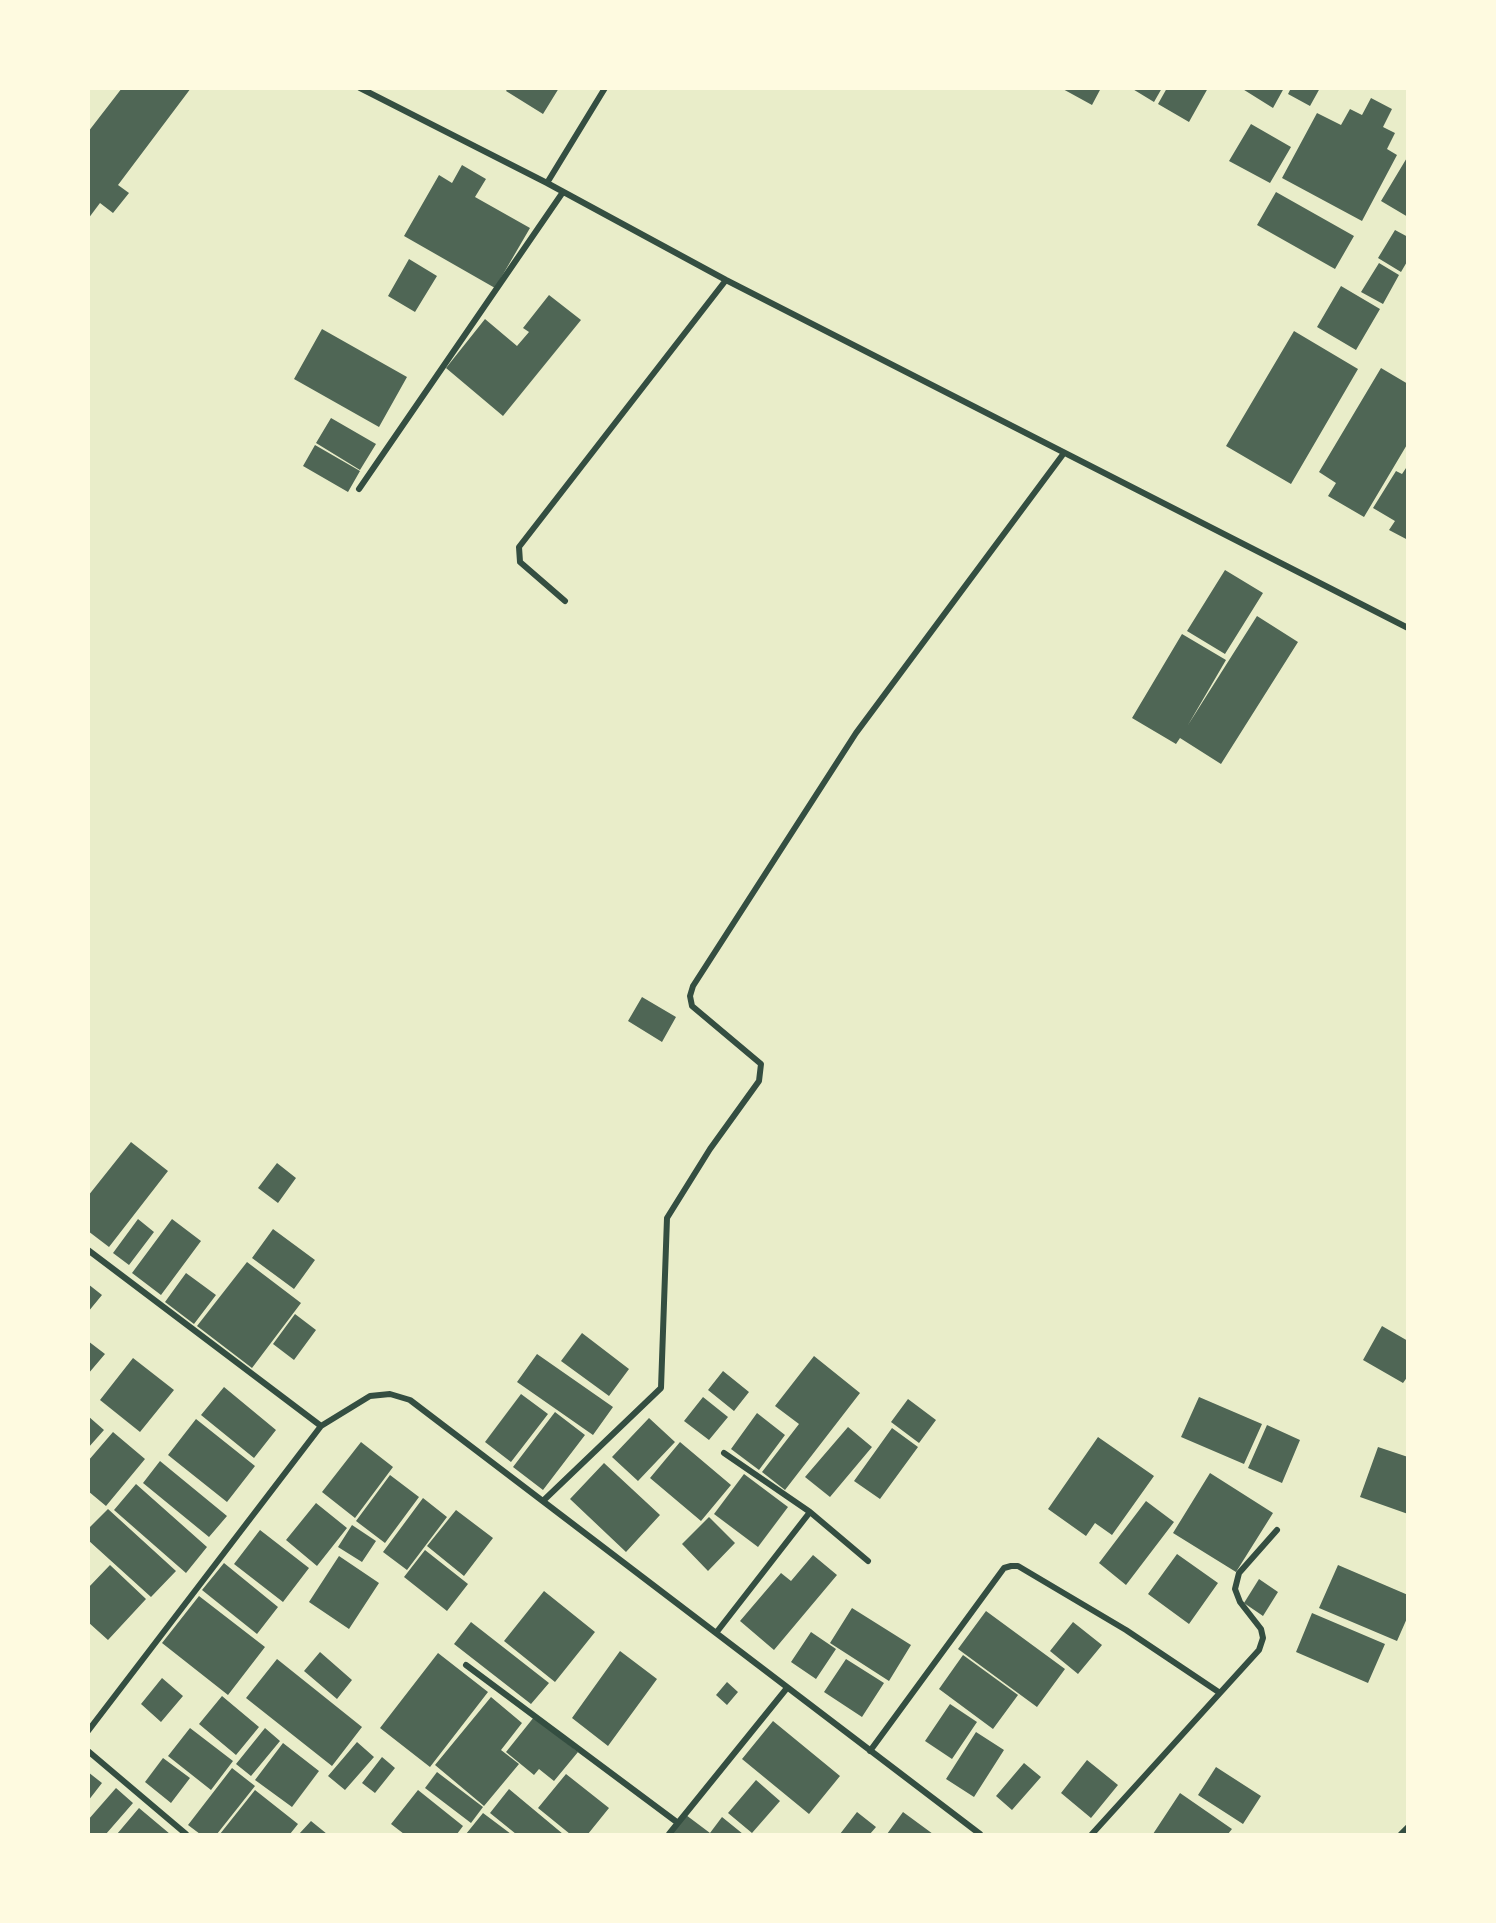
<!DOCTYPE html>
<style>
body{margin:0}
#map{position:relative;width:1496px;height:1923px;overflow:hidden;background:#e9edc9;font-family:"Open Sans",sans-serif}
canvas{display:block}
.frame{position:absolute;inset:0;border:90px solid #fefae0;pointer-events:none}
</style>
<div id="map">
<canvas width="1496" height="1923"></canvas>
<div class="frame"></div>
</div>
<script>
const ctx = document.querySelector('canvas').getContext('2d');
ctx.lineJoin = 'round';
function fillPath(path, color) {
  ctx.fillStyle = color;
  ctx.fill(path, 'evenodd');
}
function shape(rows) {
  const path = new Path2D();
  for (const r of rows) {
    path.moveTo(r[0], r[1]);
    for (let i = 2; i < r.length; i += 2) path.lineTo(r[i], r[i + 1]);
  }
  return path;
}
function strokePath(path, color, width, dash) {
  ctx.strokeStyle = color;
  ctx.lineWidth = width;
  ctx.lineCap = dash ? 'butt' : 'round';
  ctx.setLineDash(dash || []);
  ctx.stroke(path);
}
fillPath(shape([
 [122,88,191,88,118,185,129,193,113,213,100,203,88,219,88,132],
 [508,88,559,88,543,114,506,91],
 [1061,88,1101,88,1092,105],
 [1131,88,1162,88,1154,102],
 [1167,88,1208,88,1189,122,1158,104],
 [1241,88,1284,88,1273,108],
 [1291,88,1320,88,1310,106,1288,94],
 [1371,98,1392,109,1383,127,1395,133,1387,149,1397,155,1362,221,1282,178,1317,113,1341,125,1350,109,1362,115],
 [1251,124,1291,147,1270,183,1229,161],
 [1408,156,1408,217,1381,201],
 [462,165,486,179,475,197,530,228,495,288,404,236,439,175,452,183],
 [1276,192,1354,236,1335,269,1257,225],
 [1395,230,1408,237,1408,260,1401,272,1378,258],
 [409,259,437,276,415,312,388,296],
 [1379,263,1399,275,1383,304,1361,292],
 [1341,286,1380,309,1356,350,1317,327],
 [549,295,581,320,503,416,446,368,485,319,517,346,529,332,523,328],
 [322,329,407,377,379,427,294,379],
 [1294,331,1358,369,1291,484,1226,446],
 [1381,368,1408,384,1408,443,1364,517,1328,496,1336,483,1319,472],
 [331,418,376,444,360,470,316,443],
 [315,445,360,471,348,492,303,466],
 [1408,465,1408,540,1389,530,1395,521,1373,508,1396,471,1402,474],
 [1225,570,1263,593,1225,654,1187,631],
 [1257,616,1298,642,1221,764,1180,738,1176,744,1132,718,1182,634,1226,660,1188,725],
 [642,997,676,1017,662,1042,628,1021],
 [131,1142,168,1171,109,1247,88,1231,88,1196],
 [277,1163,296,1178,278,1203,258,1188],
 [138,1219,154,1232,129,1265,113,1253],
 [172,1219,201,1241,161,1295,132,1273],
 [273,1229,315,1260,294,1289,252,1258],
 [247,1262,301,1303,252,1368,197,1326],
 [186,1273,216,1295,194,1324,165,1302],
 [88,1284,102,1295,88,1312],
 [295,1314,316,1330,294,1360,273,1344],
 [1382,1326,1408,1341,1408,1376,1403,1383,1363,1360],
 [582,1333,629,1369,609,1396,561,1361],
 [88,1341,105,1354,88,1374],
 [537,1354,613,1407,593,1435,517,1382],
 [814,1356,860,1393,785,1490,762,1472,799,1424,775,1406],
 [133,1358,174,1390,140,1432,100,1400],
 [723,1371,749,1392,734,1411,708,1390],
 [224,1387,276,1430,254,1458,201,1415],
 [521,1394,548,1414,511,1462,485,1442],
 [703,1397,728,1417,709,1440,684,1421],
 [1199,1397,1262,1424,1244,1464,1181,1437],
 [908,1399,936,1420,919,1443,891,1422],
 [555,1412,585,1435,543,1490,513,1467],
 [757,1413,785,1435,759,1470,731,1449],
 [88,1416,104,1430,88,1448],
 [649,1418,675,1442,638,1481,612,1457],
 [196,1419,255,1466,227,1502,168,1455],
 [1267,1425,1300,1440,1282,1483,1248,1468],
 [848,1427,872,1447,830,1497,805,1477],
 [892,1428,918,1447,880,1499,854,1481],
 [113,1432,145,1459,106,1506,88,1491,88,1461],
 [1098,1437,1154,1476,1112,1535,1095,1523,1086,1536,1048,1509],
 [361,1442,393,1467,355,1518,322,1492],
 [680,1442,731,1485,701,1521,650,1478],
 [1378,1447,1408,1457,1408,1514,1360,1497],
 [160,1461,227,1516,209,1537,143,1483],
 [604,1463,660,1515,626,1552,570,1499],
 [1210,1473,1273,1513,1236,1572,1173,1533],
 [744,1474,788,1507,758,1547,714,1514],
 [390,1475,419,1497,385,1543,356,1521],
 [136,1484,207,1547,186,1573,114,1510],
 [423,1498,447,1517,407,1570,383,1552],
 [1146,1501,1174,1522,1126,1585,1099,1563],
 [316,1503,347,1528,317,1566,286,1540],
 [108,1509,176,1571,151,1597,88,1540,88,1529],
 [456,1510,493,1538,464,1576,427,1546],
 [709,1517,735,1543,708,1571,682,1544],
 [352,1525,376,1541,362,1562,338,1547],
 [260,1530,309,1568,283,1602,234,1564],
 [425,1550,468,1584,447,1611,404,1577],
 [1177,1554,1218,1583,1189,1624,1148,1594],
 [813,1555,837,1575,774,1650,740,1621,781,1573,791,1581],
 [339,1556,379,1583,349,1629,309,1602],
 [224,1563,278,1607,257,1634,202,1590],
 [110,1565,146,1599,108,1640,88,1622,88,1588],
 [1338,1565,1408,1595,1408,1616,1397,1641,1319,1608],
 [1259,1579,1278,1592,1263,1616,1244,1603],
 [544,1591,595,1632,555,1682,504,1641],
 [199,1596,265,1647,228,1695,162,1643],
 [852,1608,911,1645,889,1681,830,1643],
 [986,1611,1065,1669,1037,1707,958,1649],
 [1312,1613,1385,1644,1368,1683,1296,1652],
 [471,1622,549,1683,531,1704,454,1644],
 [1073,1622,1102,1645,1078,1674,1050,1651],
 [811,1632,836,1649,816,1679,791,1662],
 [620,1651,657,1679,608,1746,572,1718],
 [320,1652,352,1680,337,1699,304,1671],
 [438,1653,488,1692,430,1767,380,1728],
 [963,1655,1018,1695,993,1729,939,1689],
 [277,1659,362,1727,332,1766,246,1698],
 [846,1659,884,1683,862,1717,824,1692],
 [162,1678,183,1696,161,1722,141,1704],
 [727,1682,738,1692,727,1705,716,1695],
 [222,1696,259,1727,236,1755,199,1724],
 [491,1697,522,1723,501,1750,519,1764,484,1806,435,1765],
 [950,1704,977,1722,952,1759,925,1741],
 [534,1717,578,1752,554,1781,539,1769,534,1775,506,1752],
 [773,1721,840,1776,809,1814,742,1759],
 [190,1728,233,1761,211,1790,168,1756],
 [265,1728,280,1741,251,1776,236,1764],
 [976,1732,1004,1750,974,1797,946,1779],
 [357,1742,374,1757,345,1790,328,1776],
 [283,1743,319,1771,292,1807,255,1780],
 [382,1757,395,1768,375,1793,362,1783],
 [163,1758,190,1778,171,1803,145,1782],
 [1087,1760,1118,1785,1091,1818,1061,1793],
 [1024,1763,1041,1777,1012,1810,996,1796],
 [1216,1767,1261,1796,1243,1824,1198,1795],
 [232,1768,255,1786,217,1834,200,1834,188,1825],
 [88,1772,102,1783,88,1801],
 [437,1772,483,1807,471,1823,425,1788],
 [566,1774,609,1808,588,1834,570,1834,538,1808],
 [756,1780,780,1801,752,1833,728,1813],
 [116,1788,133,1803,106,1834,88,1834,88,1820],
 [509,1789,563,1834,516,1834,490,1813],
 [255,1790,298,1824,290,1834,220,1834],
 [418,1790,463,1826,457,1834,404,1834,391,1824],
 [1180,1793,1232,1829,1228,1834,1153,1834],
 [139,1808,170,1834,117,1834],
 [857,1812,876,1827,870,1834,840,1834],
 [903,1812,933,1834,887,1834],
 [483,1813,511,1834,466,1834],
 [686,1815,710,1833,722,1817,743,1834,671,1834],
 [311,1821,327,1834,299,1834]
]), '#4f6655');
strokePath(shape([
 [360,88,547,183,726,280,1408,628],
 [547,183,605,88],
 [359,489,563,192],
 [565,601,520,562,519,547,726,280],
 [88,1250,321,1426],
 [544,1500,661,1388,667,1218,710,1149,759,1081,761,1064,692,1006,690,996,693,986,856,733,1064,453],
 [810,1512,868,1561],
 [716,1633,810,1512,724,1453],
 [466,1665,678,1823],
 [88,1731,321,1426,370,1396,390,1394,410,1400,980,1834],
 [88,1751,186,1834],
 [870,1751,1004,1568,1011,1566,1018,1566,1126,1630,1220,1693],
 [669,1834,787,1688],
 [1092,1834,1259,1650,1263,1638,1261,1629,1240,1602,1235,1589,1239,1573,1277,1530],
 [1401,1834,1408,1827]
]), '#344e41', 6);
</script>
